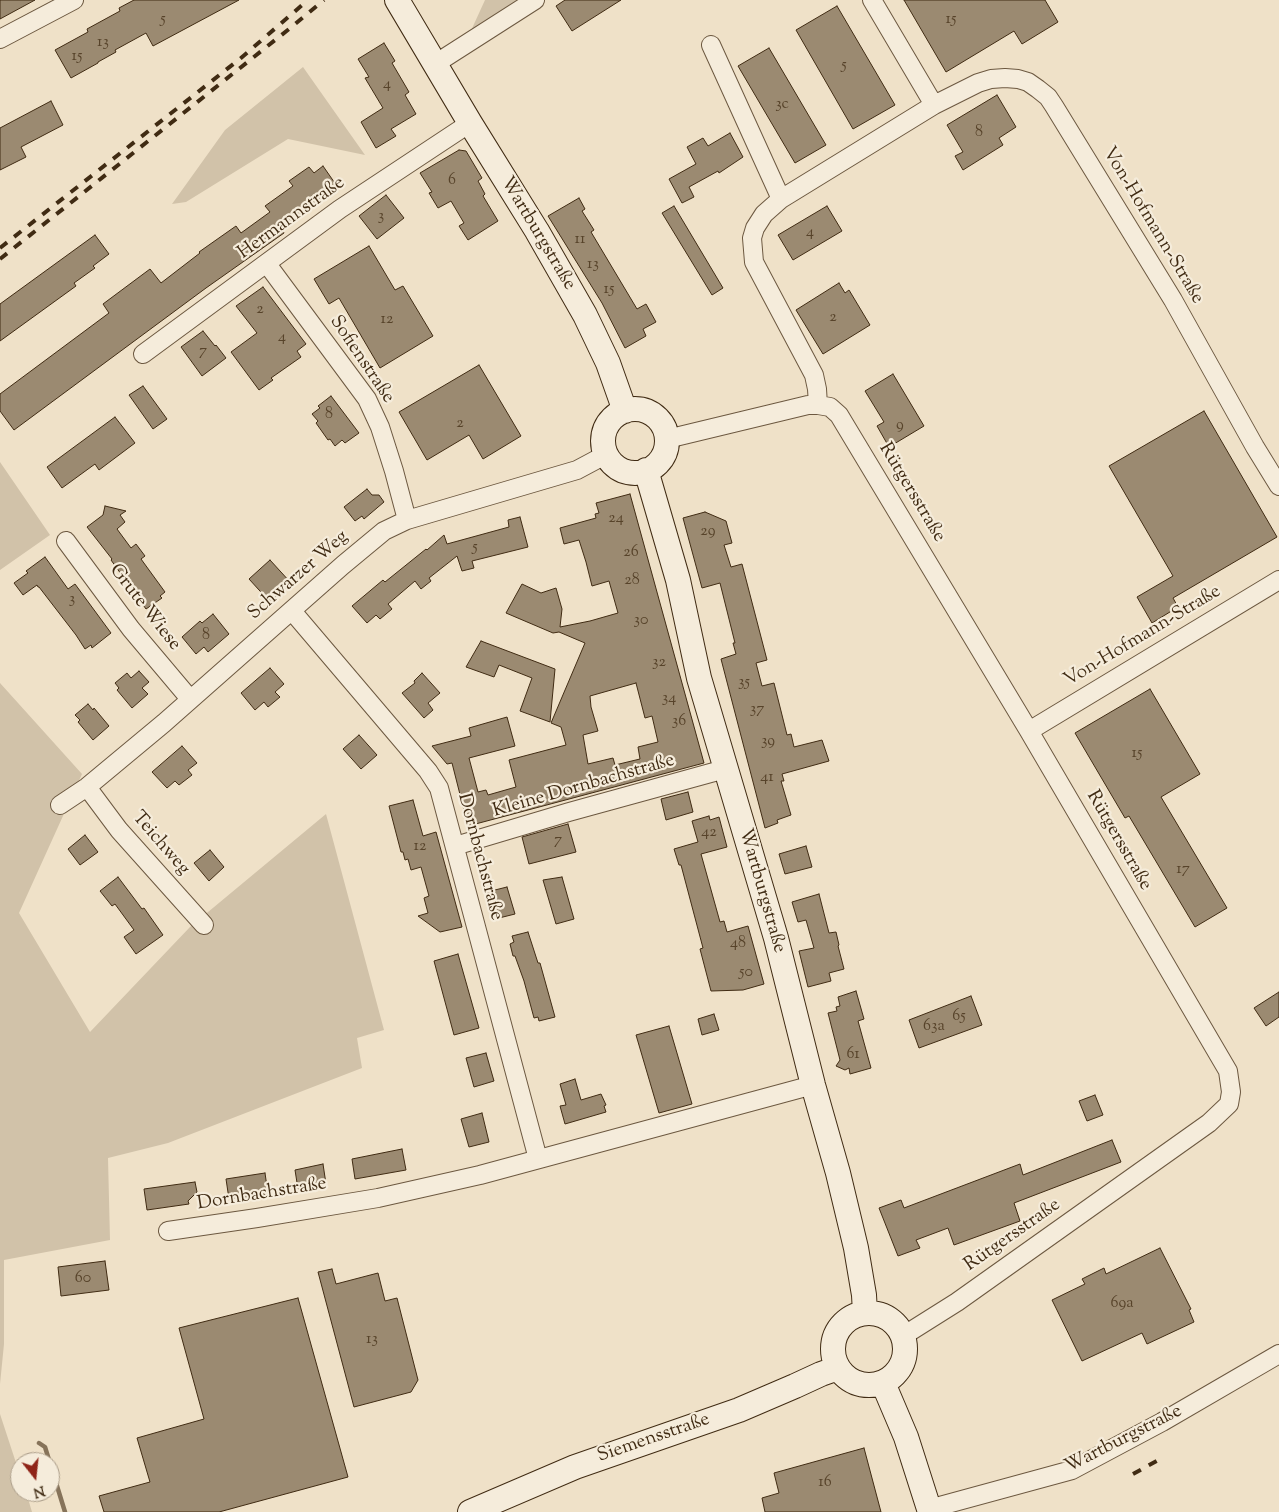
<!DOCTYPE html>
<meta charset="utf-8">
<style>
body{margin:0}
#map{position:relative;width:1279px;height:1512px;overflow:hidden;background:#efe1c8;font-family:"Sorts Mill Goudy",serif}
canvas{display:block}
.north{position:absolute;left:10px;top:1452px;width:50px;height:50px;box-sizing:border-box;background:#f5ecdb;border:1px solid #ad9f8b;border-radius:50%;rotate:164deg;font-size:14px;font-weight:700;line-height:20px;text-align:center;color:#402b13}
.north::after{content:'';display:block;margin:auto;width:18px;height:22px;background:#8f2418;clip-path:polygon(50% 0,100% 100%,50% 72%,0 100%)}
</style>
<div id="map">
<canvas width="1279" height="1512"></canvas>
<div class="north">N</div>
</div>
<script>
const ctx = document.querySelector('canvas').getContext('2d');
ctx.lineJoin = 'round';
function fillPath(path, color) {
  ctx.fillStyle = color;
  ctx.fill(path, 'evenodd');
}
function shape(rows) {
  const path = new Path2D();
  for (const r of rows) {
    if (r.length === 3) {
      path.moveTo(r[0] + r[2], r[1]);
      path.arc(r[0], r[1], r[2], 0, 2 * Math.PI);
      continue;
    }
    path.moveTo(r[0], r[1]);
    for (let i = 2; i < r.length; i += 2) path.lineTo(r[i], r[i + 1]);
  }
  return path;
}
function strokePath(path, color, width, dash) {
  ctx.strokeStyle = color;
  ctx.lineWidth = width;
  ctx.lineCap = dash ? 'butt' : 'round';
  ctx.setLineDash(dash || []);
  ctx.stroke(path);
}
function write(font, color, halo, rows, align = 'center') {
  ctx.font = font + ' "Sorts Mill Goudy",serif';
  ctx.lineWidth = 4.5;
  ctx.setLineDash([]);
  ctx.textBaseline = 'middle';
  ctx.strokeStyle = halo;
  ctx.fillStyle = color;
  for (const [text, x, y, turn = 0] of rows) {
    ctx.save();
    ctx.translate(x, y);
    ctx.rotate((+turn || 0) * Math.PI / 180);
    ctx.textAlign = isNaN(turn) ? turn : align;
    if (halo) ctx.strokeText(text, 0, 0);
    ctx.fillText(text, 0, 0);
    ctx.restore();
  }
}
fillPath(shape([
 [485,0,524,0,469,35],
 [303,67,365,155,288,139,186,202,172,204,225,130],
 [0,462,50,535,0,570],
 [0,683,82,774,19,913,90,1032,190,927,326,814,384,1030,357,1038,362,1068,168,1143,108,1158,110,1240,4,1260,4,1344,0,1384],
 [0,1414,20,1475,20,1492,26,1492,32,1512,0,1512]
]), '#d1c2a9');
strokePath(shape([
 [39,1443,45,1447,65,1512]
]), '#86735a', 4.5);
const building = shape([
 [0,0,35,0,0,19,0,0],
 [134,0,239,0,153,46,146,33,115,50,116,52,98,62,98,63,71,78,55,50,88,32,87,29,120,11,119,8,134,0],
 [565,0,621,0,572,31,556,6,565,0],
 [904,0,1045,0,1058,22,1022,44,1014,31,946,72,904,0],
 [837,6,895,105,853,129,796,30,837,6],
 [384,43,395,61,392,63,409,92,405,95,416,114,391,129,396,136,376,148,361,122,383,108,365,78,369,77,358,59,384,43],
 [769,48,826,145,795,163,738,66,769,48],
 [997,95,1016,127,999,138,1003,145,963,170,955,156,963,152,947,125,997,95],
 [51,101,63,125,21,147,26,157,0,170,0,128,51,101],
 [730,133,743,157,719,173,718,171,689,187,694,197,682,203,669,179,696,164,687,147,703,138,708,146,730,133],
 [459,150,466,151,482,178,478,181,485,194,483,196,498,221,468,240,459,226,464,223,451,201,438,208,429,193,432,192,420,173,459,150],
 [323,166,339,189,282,229,284,233,206,288,14,430,0,411,0,394,109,313,103,304,150,269,161,283,200,253,199,252,236,226,241,233,270,212,265,206,293,186,289,181,309,167,314,173,323,166],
 [386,195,404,218,377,239,359,216,386,195],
 [579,198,585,209,582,211,594,230,591,232,637,309,646,304,656,322,643,329,646,336,625,348,602,303,548,216,579,198],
 [674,206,723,288,712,295,662,213,674,206],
 [827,206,842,231,793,260,778,235,827,206],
 [95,235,109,254,93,266,95,268,74,283,76,286,0,341,0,304,95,235],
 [369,246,395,290,403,286,433,336,380,368,339,298,329,304,314,279,369,246],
 [839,283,845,293,849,290,870,325,823,354,796,310,839,283],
 [263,287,306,344,297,351,301,357,271,378,273,380,259,390,231,352,257,333,236,306,263,287],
 [203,331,215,346,216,345,226,358,202,376,181,347,203,331],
 [479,365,521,436,483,459,469,435,427,460,399,412,479,365],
 [893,374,924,426,889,447,877,426,884,422,865,391,893,374],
 [143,386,167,419,153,429,129,395,143,386],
 [331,396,359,433,345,443,342,440,335,446,330,439,328,440,316,423,318,421,312,414,320,408,318,406,331,396],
 [1204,411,1277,537,1173,598,1178,607,1152,623,1137,597,1173,576,1109,466,1204,411],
 [115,417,135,443,99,470,95,464,62,488,47,467,115,417],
 [367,489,372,495,379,495,384,502,364,519,362,516,355,521,344,507,367,489],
 [630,494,704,763,468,826,452,763,447,764,432,746,471,736,469,728,507,717,515,746,469,758,478,792,486,790,488,795,516,787,509,760,566,745,561,727,551,723,585,643,559,632,553,633,506,613,522,584,541,593,556,588,562,609,560,627,590,621,618,613,609,581,592,586,586,562,579,540,564,544,560,528,596,518,595,514,599,513,596,503,630,494],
 [636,683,645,718,652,716,658,742,638,747,640,759,615,765,613,758,588,764,583,735,598,731,591,707,590,696,636,683],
 [105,506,126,511,120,515,125,522,117,529,131,548,136,544,145,556,141,559,165,592,160,596,162,598,146,609,111,560,112,559,87,527,103,515,105,506],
 [705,512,726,521,732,543,724,545,731,567,742,564,767,660,756,663,762,686,774,683,787,735,791,734,794,747,822,740,829,761,782,774,784,781,781,781,791,815,777,820,778,823,765,828,721,659,736,654,733,643,735,643,720,583,702,588,683,518,705,512],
 [520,517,528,547,472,561,474,568,462,571,457,556,429,578,431,581,421,589,415,581,388,604,392,609,380,619,376,615,367,623,352,606,383,580,385,582,426,549,427,550,444,535,447,544,509,527,508,520,520,517],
 [45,557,68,589,75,584,111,633,92,648,91,645,85,649,76,635,39,587,38,587,37,585,23,595,14,583,28,573,26,571,45,557],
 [270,560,291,583,270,602,249,579,270,560],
 [213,614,229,634,208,652,204,647,196,654,182,637,200,621,202,623,213,614],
 [481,641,555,669,550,722,520,711,532,678,499,665,494,677,466,667,481,641],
 [270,668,284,684,275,692,280,697,268,707,264,702,255,710,241,693,270,668],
 [139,671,149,682,142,688,148,694,132,708,117,690,119,688,115,683,127,673,131,678,139,671],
 [422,673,440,693,428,703,433,710,424,718,402,693,415,683,414,681,422,673],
 [1150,689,1200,774,1161,797,1227,908,1195,927,1129,816,1125,818,1075,733,1150,689],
 [88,704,93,710,94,708,109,726,93,740,78,722,80,720,75,715,88,704],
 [359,735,377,755,361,769,343,749,359,735],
 [182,746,197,763,188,770,192,775,179,785,175,781,167,788,152,772,182,746],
 [688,792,693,812,666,820,661,799,688,792],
 [413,800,423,836,436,832,462,927,440,932,418,916,428,913,424,898,429,896,421,867,411,870,408,859,405,860,403,852,401,852,389,806,413,800],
 [709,816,710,820,719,817,727,847,701,854,720,922,724,921,727,932,748,926,764,984,743,990,711,991,700,949,703,948,681,865,679,865,674,849,698,842,692,821,709,816],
 [568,824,576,852,529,864,522,837,568,824],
 [85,835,98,852,80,865,68,849,85,835],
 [806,846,812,867,785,874,779,854,806,846],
 [210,850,224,867,209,881,194,863,210,850],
 [118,877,142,909,144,908,163,935,136,954,124,937,134,930,115,904,112,906,100,891,118,877],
 [562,877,574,919,556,924,543,880,562,877],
 [507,887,515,914,495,919,487,892,507,887],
 [819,894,829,933,836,932,839,945,838,946,844,969,829,973,831,981,808,987,799,951,814,948,806,920,798,922,792,902,819,894],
 [528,932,538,963,540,963,555,1017,539,1021,538,1017,534,1018,524,981,515,956,513,956,510,944,514,942,512,936,528,932],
 [458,954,479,1028,454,1035,434,961,458,954],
 [856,991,864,1019,858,1021,871,1068,850,1074,849,1068,845,1070,836,1066,840,1060,828,1013,837,1011,836,1007,840,1006,838,997,856,991],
 [1279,992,1279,1017,1266,1026,1254,1008,1279,992],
 [971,996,982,1025,919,1048,909,1020,971,996],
 [714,1014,719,1030,702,1035,698,1019,714,1014],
 [669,1026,692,1104,659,1113,636,1035,669,1026],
 [486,1053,494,1081,474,1087,466,1058,486,1053],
 [575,1079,581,1100,601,1094,606,1105,604,1106,606,1112,565,1124,560,1106,566,1105,560,1084,575,1079],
 [1095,1095,1103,1115,1087,1121,1079,1101,1095,1095],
 [482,1113,489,1142,469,1147,461,1119,482,1113],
 [1112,1140,1121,1162,1014,1203,1020,1221,954,1245,948,1228,916,1240,920,1248,898,1256,879,1208,901,1200,904,1208,1020,1164,1023,1175,1112,1140],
 [402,1149,406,1170,355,1179,352,1159,402,1149],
 [323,1164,326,1184,298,1189,295,1170,323,1164],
 [265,1173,268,1194,229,1199,226,1179,265,1173],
 [195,1182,197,1192,188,1201,189,1204,147,1210,144,1189,195,1182],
 [1160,1248,1191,1309,1189,1310,1194,1322,1147,1344,1142,1333,1082,1361,1052,1300,1085,1284,1082,1279,1104,1268,1106,1274,1160,1248],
 [105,1261,109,1290,61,1296,58,1267,105,1261],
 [332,1269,336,1284,378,1273,385,1301,397,1298,418,1380,411,1392,354,1407,318,1272,332,1269],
 [298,1298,348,1477,219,1512,104,1512,99,1496,150,1482,137,1438,204,1419,179,1328,298,1298],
 [864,1448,881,1512,765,1512,762,1498,779,1493,774,1473,864,1448]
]);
fillPath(building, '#9b8a71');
strokePath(building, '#402b13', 1);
const street = shape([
 [872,0,934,105],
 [0,39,74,0],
 [711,45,781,199],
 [435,64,535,0],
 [267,264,367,399,380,427,394,471,407,520],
 [143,354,340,209,470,123],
 [818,405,817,389,814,375,754,262,752,238,755,228,764,214,781,199,934,105,978,83,991,79,1005,78,1018,79,1028,82,1038,89,1048,97,1054,106,1173,300,1255,447,1279,486],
 [667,439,808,405,818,405,830,407,839,415,1029,731,1228,1071,1231,1092,1229,1104,1209,1123,957,1302,903,1336],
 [66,541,131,629,190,699],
 [292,611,428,771,439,788,538,1159],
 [1029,731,1279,580],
 [87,787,119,830,204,925],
 [60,805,87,787,164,723,343,565,384,531,407,520,577,470,607,454],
 [455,846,569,812,725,769],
 [168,1231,257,1218,378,1198,480,1175,813,1085],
 [929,1509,1072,1470,1162,1422,1279,1354]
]);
const secondary = shape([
 [397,0,470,123,537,231,585,315,608,363,625,411],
 [635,441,32],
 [646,470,678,580,699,678,776,938,813,1085,838,1173,856,1248,864,1295,865,1313],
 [869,1349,36],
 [883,1383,906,1437,930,1512],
 [470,1512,575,1467,739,1410,795,1386,821,1374,838,1368]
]);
strokePath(street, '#6c5840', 20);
strokePath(secondary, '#402b13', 26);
strokePath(street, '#f5ecdb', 18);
strokePath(secondary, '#f5ecdb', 24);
strokePath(shape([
 [0,248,241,58,308,0],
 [0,259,289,29,324,0],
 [1133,1474,1162,1458]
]), '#402b13', 4, [9, 9]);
write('16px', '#57432a', null, [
 ["5",163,20],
 ["15",951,20],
 ["13",103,43],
 ["15",77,57],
 ["5",844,66],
 ["4",387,85],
 ["3c",782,105],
 ["8",979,133],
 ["6",452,181],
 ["3",381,217],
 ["4",810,233],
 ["11",580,240],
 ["13",593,265],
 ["15",609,290],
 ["2",260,310],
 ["2",833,318],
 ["12",387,320],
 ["4",282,338],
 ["7",203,352],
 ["8",329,415],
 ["2",460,424],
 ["9",900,426],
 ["24",616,519],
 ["29",708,532],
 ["5",475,548],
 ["26",631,553],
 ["28",632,581],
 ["3",72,600],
 ["30",641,621],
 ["8",206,636],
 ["32",659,663],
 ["35",744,683],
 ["34",669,699],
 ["37",757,710],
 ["36",679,722],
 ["39",768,742],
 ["15",1137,754],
 ["41",767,778],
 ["42",709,833],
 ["7",558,841],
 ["12",420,847],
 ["17",1183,870],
 ["48",738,944],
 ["50",746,973],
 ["65",959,1017],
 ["63a",934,1027],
 ["61",853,1055],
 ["60",83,1279],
 ["69a",1122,1304],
 ["13",372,1340],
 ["16",825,1483]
]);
write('19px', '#402b13', '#f5ecdb', [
 ["Hermannstraße",292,219,-36],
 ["Von-Hofmann-Straße",1152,226,59],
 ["Wartburgstraße",537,234,59],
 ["Sofienstraße",361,360,56],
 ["Rütgersstraße",911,493,59],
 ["Schwarzer Weg",299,576,-41],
 ["Grute Wiese",144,608,52],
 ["Von-Hofmann-Straße",1143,637,-31],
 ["Kleine Dornbachstraße",584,787,-16],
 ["Rütgersstraße",1118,841,60],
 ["Teichweg",160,844,49],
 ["Dornbachstraße",479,857,75],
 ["Wartburgstraße",761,891,74],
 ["Dornbachstraße",262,1195,-9],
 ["Rütgersstraße",1013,1236,-35],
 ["Siemensstraße",654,1439,-19],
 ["Wartburgstraße",1124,1440,-27]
]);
</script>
